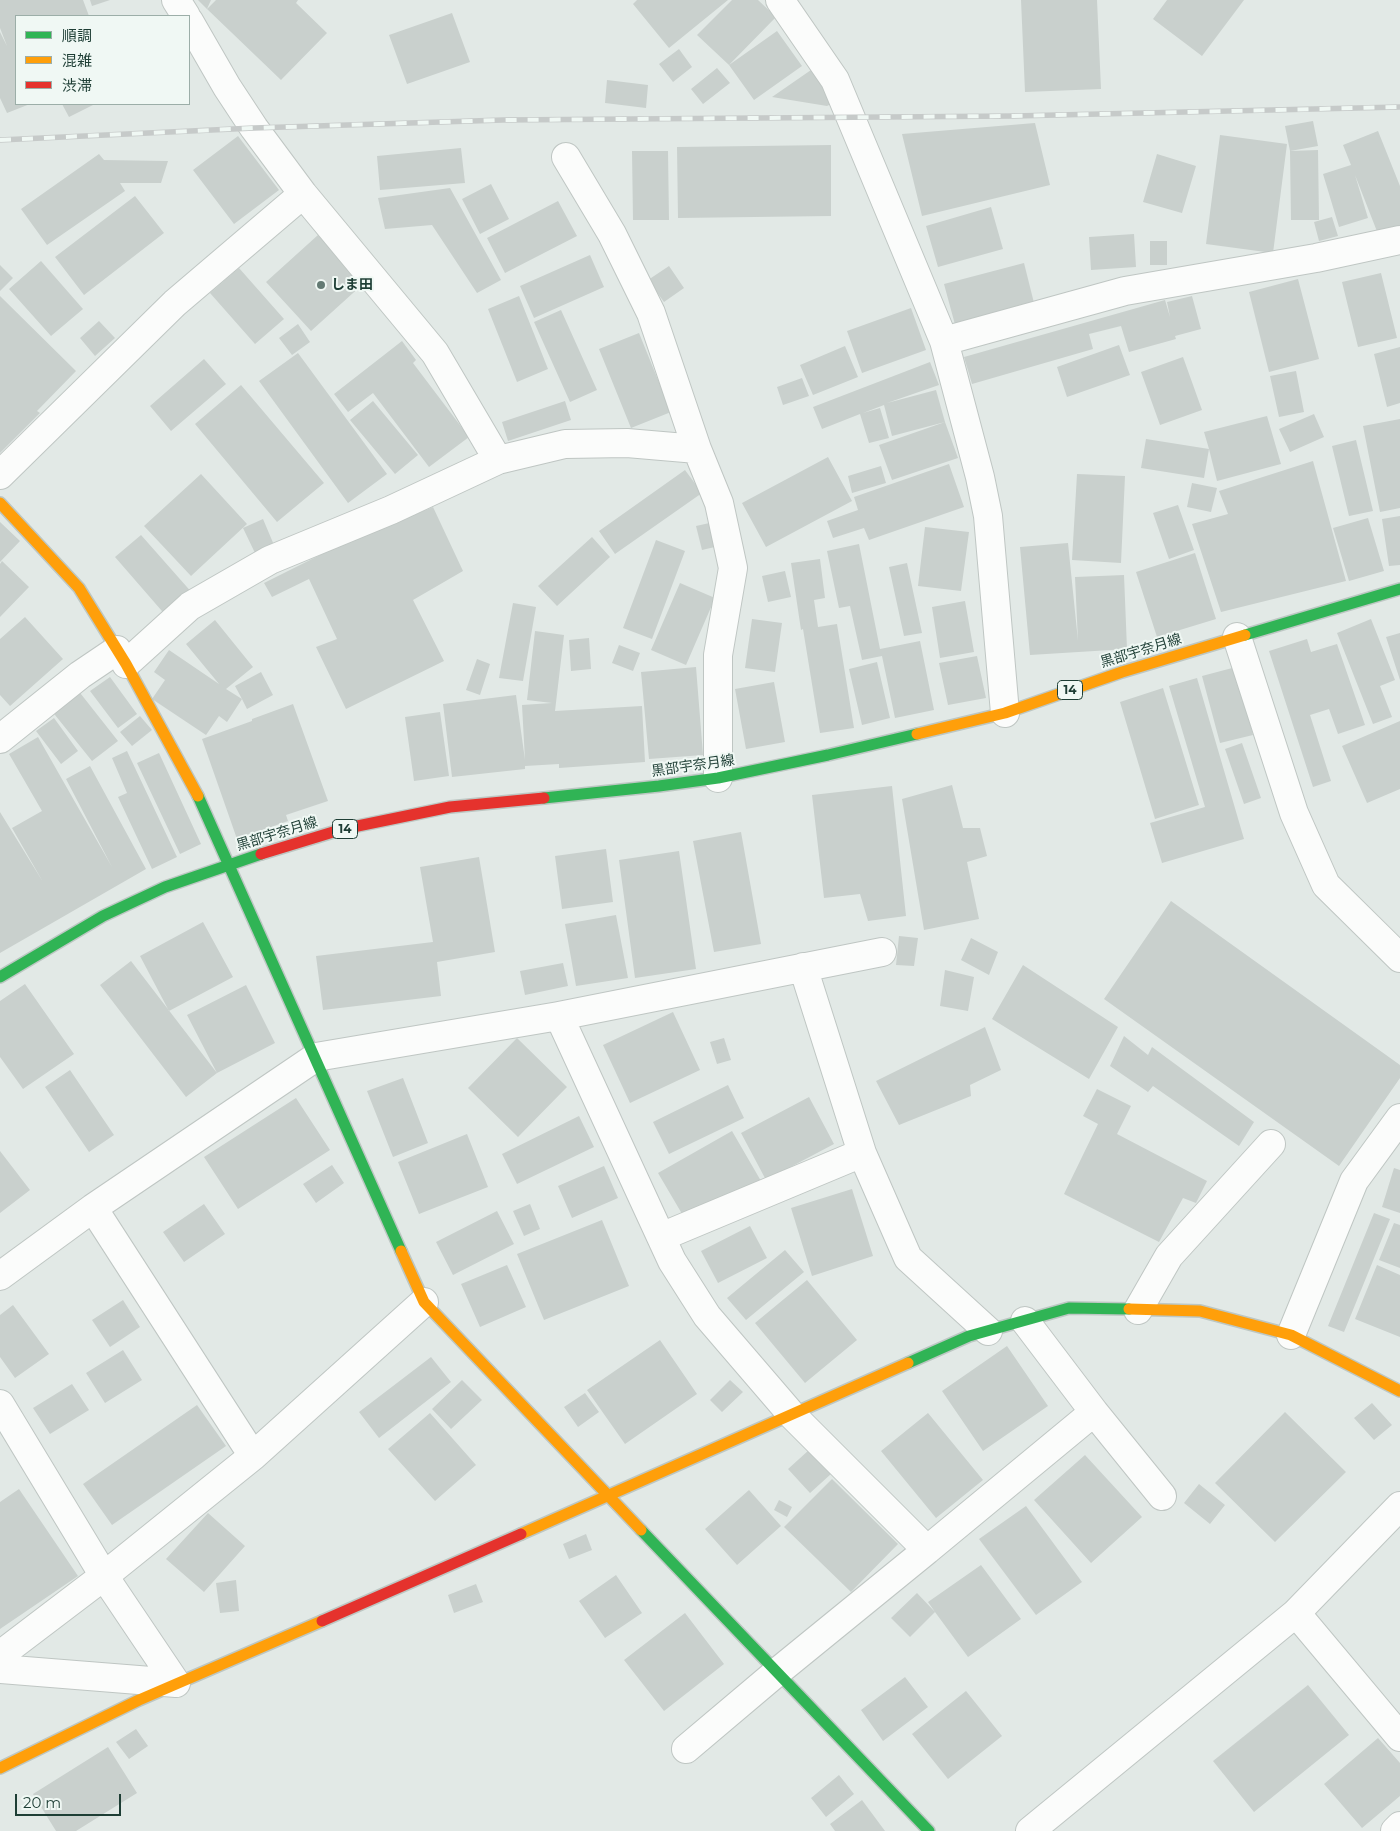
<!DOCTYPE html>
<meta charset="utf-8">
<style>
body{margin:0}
#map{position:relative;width:1400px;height:1831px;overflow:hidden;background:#e2e9e6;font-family:Montserrat,"Noto Sans JP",sans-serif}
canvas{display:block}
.legend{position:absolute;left:15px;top:15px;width:175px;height:90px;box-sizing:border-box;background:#f0f8f4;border:1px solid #9caea8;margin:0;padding:6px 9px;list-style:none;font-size:15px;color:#1e3e35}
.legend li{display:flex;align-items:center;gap:10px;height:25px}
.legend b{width:25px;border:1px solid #9caea8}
.scale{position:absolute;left:15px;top:1794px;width:106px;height:22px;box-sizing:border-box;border:2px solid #1e3e35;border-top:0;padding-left:6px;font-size:15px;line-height:18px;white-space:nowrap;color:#1e3e35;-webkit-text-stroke:4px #f0f8f4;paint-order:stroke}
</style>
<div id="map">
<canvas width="1400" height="1831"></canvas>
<ul class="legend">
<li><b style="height:6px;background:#30b455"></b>順調</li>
<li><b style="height:6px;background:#ff9f0a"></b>混雑</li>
<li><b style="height:6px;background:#e5322d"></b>渋滞</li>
</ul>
<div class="scale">20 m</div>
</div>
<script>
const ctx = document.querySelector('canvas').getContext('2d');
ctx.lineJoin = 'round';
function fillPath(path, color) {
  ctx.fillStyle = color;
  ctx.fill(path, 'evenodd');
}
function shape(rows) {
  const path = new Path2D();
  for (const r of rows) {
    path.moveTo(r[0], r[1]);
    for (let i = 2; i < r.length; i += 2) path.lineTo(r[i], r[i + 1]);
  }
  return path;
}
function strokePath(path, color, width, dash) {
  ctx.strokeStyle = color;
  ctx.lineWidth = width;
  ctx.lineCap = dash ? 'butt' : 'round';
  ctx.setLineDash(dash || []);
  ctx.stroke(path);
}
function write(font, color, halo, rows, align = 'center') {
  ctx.font = font + ' Montserrat,"Noto Sans JP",sans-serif';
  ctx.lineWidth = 4;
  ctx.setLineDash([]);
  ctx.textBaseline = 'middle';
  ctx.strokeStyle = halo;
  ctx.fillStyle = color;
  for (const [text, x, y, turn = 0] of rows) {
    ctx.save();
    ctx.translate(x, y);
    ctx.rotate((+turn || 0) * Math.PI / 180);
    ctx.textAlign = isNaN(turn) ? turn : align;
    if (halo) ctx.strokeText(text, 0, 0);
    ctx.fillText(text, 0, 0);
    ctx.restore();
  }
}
fillPath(shape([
 [0,0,83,0,89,16,16,16,16,104,30,104,7,113,0,98,0,32,7,46,0,28],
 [90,0,110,0,92,6],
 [198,0,211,0,207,9,216,0,298,0,296,3,327,33,281,80,207,9],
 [637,0,728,0,669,48,633,4],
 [732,0,758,0,776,17,729,65,697,35],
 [1021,0,1097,0,1101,89,1025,92],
 [1167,0,1244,0,1202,56,1153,19],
 [452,13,470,62,407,84,389,35],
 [777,31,802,66,754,100,729,65],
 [679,49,692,67,673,82,659,64],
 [717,68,730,83,703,104,691,89],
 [811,70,839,100,827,106,772,97],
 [607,80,648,85,646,108,605,103],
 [62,104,95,104,69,117],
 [1313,121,1318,146,1290,151,1285,126],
 [1035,123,1050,185,922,216,902,134],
 [1378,131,1400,186,1400,225,1378,234,1355,175,1368,218,1339,227,1323,174,1351,165,1343,145],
 [1220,135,1287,144,1273,253,1206,244],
 [238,136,279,190,234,224,193,170],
 [831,145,831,216,678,218,677,147],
 [461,148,465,183,380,190,377,156],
 [1318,150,1319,220,1291,220,1290,151],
 [632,151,668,151,669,220,633,220],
 [99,154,104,160,168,161,161,183,120,183,125,191,47,245,21,209],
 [1157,154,1196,166,1182,213,1143,202],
 [491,184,509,219,480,234,462,199],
 [450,188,501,280,477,293,432,225,385,229,378,198],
 [135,196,164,233,84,295,55,257],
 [558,201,577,236,505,273,487,238],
 [991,207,1003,249,938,267,926,226],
 [1332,217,1338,236,1319,241,1314,222],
 [1134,234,1136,267,1091,270,1089,237],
 [318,235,363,284,311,331,266,282],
 [1150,241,1167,241,1167,265,1150,265],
 [590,255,604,287,534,318,520,286],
 [41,261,83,309,51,336,9,289],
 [1024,263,1036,311,957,332,944,284],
 [0,265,13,278,0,291],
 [669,266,684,288,664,302,648,280],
 [239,268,284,319,255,344,210,293],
 [1381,273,1397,338,1358,347,1342,282],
 [1298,279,1319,359,1269,372,1249,292],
 [0,296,76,371,37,411,40,413,0,453],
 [519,296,548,369,517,382,488,309],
 [1192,296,1201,329,1175,336,1176,339,1129,352,1121,326,1089,334,1093,349,972,384,964,357,1165,300,1170,317,1167,302],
 [911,308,926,350,862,373,847,331],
 [561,310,597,390,570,402,534,322],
 [99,321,115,338,95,356,80,338],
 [298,324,310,342,292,355,279,338],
 [639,333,671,412,631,428,599,349],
 [402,341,416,360,413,363,469,437,429,467,373,393,348,412,334,394],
 [1119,345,1130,375,1067,397,1057,367],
 [845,346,858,377,813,395,800,365],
 [1400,347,1400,403,1387,407,1374,354],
 [298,353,387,474,348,503,259,381],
 [1183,357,1202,410,1160,425,1141,372],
 [204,359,226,384,171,431,150,406],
 [930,362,939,385,887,403,936,390,945,422,892,436,884,405,863,413,880,408,889,438,869,443,860,414,822,429,813,407],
 [1296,371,1304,412,1279,417,1270,376],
 [802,378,809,396,783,405,777,387],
 [241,385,324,483,277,522,195,424],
 [373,401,418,455,395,474,350,420],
 [565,401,571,420,508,441,502,422],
 [1314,414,1324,437,1290,452,1279,429],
 [1267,416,1281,464,1217,481,1209,449,1204,478,1141,468,1146,439,1209,449,1204,432],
 [1400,419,1400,508,1380,512,1363,426],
 [945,422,958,458,892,480,879,445],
 [1356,440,1373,511,1349,516,1332,446],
 [828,457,852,501,766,547,742,503],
 [1313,461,1346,581,1221,612,1192,524,1228,514,1219,491],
 [949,464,964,507,869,540,864,528,833,538,827,521,858,510,854,497],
 [881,466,886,483,852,493,848,476],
 [685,470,702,493,615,554,599,531],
 [201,474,247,524,191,576,144,526],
 [1077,474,1125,476,1121,563,1072,560],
 [1192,483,1217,488,1211,512,1187,507],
 [1178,505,1194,550,1169,559,1153,513],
 [433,507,463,571,413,600,444,661,346,709,316,647,337,639,309,579,272,597,264,583,340,545],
 [1400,516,1400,565,1389,566,1382,519],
 [1368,518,1384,571,1349,581,1333,528],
 [263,519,274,545,255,553,243,528],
 [0,522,20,541,0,562],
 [714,522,719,546,702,550,696,526],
 [925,527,969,532,961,591,918,586],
 [141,535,194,595,168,618,115,557],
 [592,537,610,557,557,606,538,586],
 [656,540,685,551,652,639,623,628],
 [1068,543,1078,641,1075,577,1124,575,1127,649,1030,655,1020,547],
 [859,544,880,649,920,641,934,710,895,718,882,656,862,660,850,606,839,608,827,551],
 [1195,553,1216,619,1157,637,1136,572],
 [820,559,825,598,814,600,818,627,837,624,854,728,820,733,803,629,801,630,791,563],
 [2,561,29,587,0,617,0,564],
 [907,563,922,633,904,636,889,567],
 [785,571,791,597,768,602,762,576],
 [680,583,715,598,686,665,651,650],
 [965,601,974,652,940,658,932,607],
 [513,603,536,607,523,681,499,678],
 [25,617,63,659,10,706,0,695,0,639],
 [752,619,782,623,775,672,745,668],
 [1371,619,1395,680,1380,686,1392,717,1373,724,1337,633],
 [215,620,253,667,226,689,242,699,235,686,261,672,273,695,247,709,242,699,227,722,219,716,206,735,152,699,165,680,154,672,169,650,219,684,186,644],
 [535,631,564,635,555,711,642,706,645,762,559,768,559,764,525,766,525,769,452,777,443,704,516,695,525,760,522,705,552,703,527,700],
 [1400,633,1400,680,1386,637],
 [589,638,591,669,571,671,569,640],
 [1307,639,1311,652,1337,644,1365,725,1338,734,1329,709,1310,715,1331,781,1313,787,1269,651],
 [619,645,640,653,633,671,612,663],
 [977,656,986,698,948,705,939,663],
 [477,659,490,664,480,695,466,690],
 [877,662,890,718,862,725,849,669],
 [696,667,703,755,649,759,641,672],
 [1236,667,1253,735,1220,743,1202,676],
 [110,677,137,714,118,728,90,691],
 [1197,678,1244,839,1162,863,1150,823,1205,807,1169,686],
 [774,682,785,742,746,749,735,689],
 [1163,688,1199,805,1155,819,1120,702],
 [77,689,118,741,92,761,51,710],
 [293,704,328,801,286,815,288,821,237,839,202,739,252,721,252,719],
 [440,712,449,776,414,781,405,717],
 [140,716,152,730,132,746,120,732],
 [54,718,78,751,61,764,36,731],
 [1400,721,1400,789,1367,803,1342,746],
 [38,737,112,867,66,779,90,766,146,869,0,953,0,812,43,882,12,828,42,811,9,754],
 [1242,743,1261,798,1244,804,1225,749],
 [127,751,177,857,152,869,118,797,127,793,112,758],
 [159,753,201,844,180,854,137,763],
 [952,785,963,828,980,828,987,856,967,862,979,919,924,930,902,799],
 [892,786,906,916,868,921,860,894,824,898,812,795],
 [741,832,761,944,714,952,693,841],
 [606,849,613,902,562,909,555,856],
 [679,851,696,969,635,978,619,860],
 [479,857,495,952,437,962,441,996,323,1010,316,956,433,942,420,867],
 [1171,901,1400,1065,1400,1078,1339,1166,1104,999],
 [616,915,628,978,576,986,565,924],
 [203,922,233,977,169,1011,140,956],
 [899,936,918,938,914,966,896,965],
 [971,938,998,952,989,975,961,960],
 [131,961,217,1073,187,1015,246,985,275,1043,217,1073,186,1097,100,985],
 [563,963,568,986,525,995,520,971],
 [1023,965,1118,1027,1089,1079,992,1019],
 [945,970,974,977,968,1011,940,1006],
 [25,984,74,1054,23,1089,0,1057,0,1001],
 [673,1012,700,1070,630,1103,603,1045],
 [985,1027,1001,1070,970,1085,971,1096,899,1125,876,1081],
 [1124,1036,1148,1055,1152,1047,1254,1122,1239,1146,1153,1086,1148,1092,1110,1066],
 [517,1038,567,1087,518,1137,468,1088],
 [724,1038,731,1060,717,1064,710,1042],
 [70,1070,114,1135,89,1152,45,1087],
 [403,1078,428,1143,393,1157,367,1091],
 [728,1085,744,1118,669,1154,653,1122],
 [1097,1089,1131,1106,1117,1134,1207,1181,1196,1203,1183,1198,1159,1242,1064,1194,1098,1124,1083,1116],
 [809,1097,834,1144,766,1180,741,1133],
 [296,1098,330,1150,238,1209,204,1157],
 [579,1116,594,1147,517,1184,502,1154],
 [732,1131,761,1181,688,1224,658,1173],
 [467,1134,488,1187,419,1214,398,1162],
 [0,1151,30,1190,0,1213],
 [332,1165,344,1183,316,1203,303,1184],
 [604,1166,618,1198,572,1218,558,1186],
 [1394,1168,1400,1170,1400,1213,1382,1207],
 [852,1189,873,1256,812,1276,791,1208],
 [204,1204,225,1234,184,1262,163,1232],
 [530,1204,540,1229,524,1236,513,1211],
 [497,1211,514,1244,453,1275,436,1242],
 [1374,1213,1390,1219,1344,1332,1328,1326],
 [602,1220,629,1286,544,1320,517,1254],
 [1394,1223,1400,1225,1400,1268,1379,1260],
 [750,1226,767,1258,718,1283,701,1251],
 [785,1250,804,1272,746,1320,727,1298],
 [507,1265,526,1307,480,1327,461,1284],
 [1377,1265,1400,1275,1400,1337,1355,1319],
 [807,1280,857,1340,805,1383,755,1323],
 [123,1300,140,1327,110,1347,92,1320],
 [13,1305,49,1354,15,1378,0,1357,0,1315],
 [660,1340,697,1394,625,1444,587,1390],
 [1007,1346,1048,1406,983,1451,942,1391],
 [123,1350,142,1380,105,1403,86,1373],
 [431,1357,451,1382,379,1438,359,1412],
 [462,1380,482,1400,451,1429,432,1409],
 [730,1380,743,1392,722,1412,710,1400],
 [72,1384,89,1410,50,1434,33,1408],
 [585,1393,599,1412,578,1427,564,1407],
 [1372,1403,1392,1425,1374,1440,1354,1418],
 [197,1405,226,1446,112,1525,83,1484],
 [1285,1412,1346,1472,1275,1542,1215,1483],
 [430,1413,476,1465,435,1501,388,1449],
 [928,1413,983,1480,936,1518,881,1451],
 [809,1450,831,1474,810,1493,788,1469],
 [1085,1455,1142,1517,1091,1563,1034,1500],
 [832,1479,898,1544,851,1592,784,1527],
 [1199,1484,1225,1505,1210,1524,1184,1503],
 [19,1489,78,1576,0,1629,0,1502],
 [749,1490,781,1526,737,1565,705,1529],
 [779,1500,792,1507,787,1517,774,1510],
 [1026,1506,1082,1582,1036,1615,979,1539],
 [208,1513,245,1546,204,1592,166,1559],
 [586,1534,592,1550,569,1559,563,1544],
 [981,1565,1021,1619,968,1657,935,1612,910,1637,891,1618,917,1593,935,1612,928,1602],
 [616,1575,642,1613,605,1638,579,1601],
 [236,1580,239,1611,220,1613,216,1583],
 [476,1584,483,1602,454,1613,448,1595],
 [685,1613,724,1664,664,1711,624,1660],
 [905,1677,928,1707,883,1741,861,1710],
 [1308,1685,1349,1735,1254,1812,1213,1761],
 [966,1691,1002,1736,948,1779,912,1734],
 [136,1729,148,1746,129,1759,116,1742],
 [1378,1738,1400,1763,1400,1796,1362,1828,1324,1784],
 [108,1747,137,1793,76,1831,56,1831,33,1794],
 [839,1775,854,1794,826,1817,811,1798],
 [862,1800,885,1831,835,1831,830,1824]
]), '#c9d0cd');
const street = shape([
 [176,0,186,16],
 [780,0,835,80,944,341,980,477,988,516,1005,713],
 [189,21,227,87,254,128,303,194,435,353,498,460],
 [566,157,612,234,651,313,697,449],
 [944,341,1125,291,1316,258,1400,240],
 [0,475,175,303,303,194],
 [1237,637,1294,813,1326,885,1400,958],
 [126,664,190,606,270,560,391,510,498,460,565,444,627,443,697,449,719,503,733,568,718,655,718,778],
 [0,739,80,675,117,650],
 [803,967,862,1153,908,1258,988,1331],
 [559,1016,672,1261,707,1316,792,1415,927,1550,776,1673,686,1749],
 [661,1237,862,1153],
 [0,1276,93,1208],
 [1138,1310,1169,1256,1271,1144],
 [1291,1335,1354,1181,1400,1118],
 [0,1404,104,1576,176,1683],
 [1094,1412,1162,1496],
 [253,1456,93,1208,316,1057,559,1016,882,952],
 [927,1550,1094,1412,1025,1321],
 [1296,1613,1400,1506],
 [0,1655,104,1576,253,1456,424,1302],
 [0,1669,176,1683],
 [1030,1831,1296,1613,1400,1737],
 [1395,1831,1400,1826]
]);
const fast = shape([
 [1245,635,1400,589],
 [198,796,401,1251],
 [544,798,659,786,718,778,828,755,917,734],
 [0,977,103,916,165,887,261,854],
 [908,1363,969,1336,1069,1308,1129,1309],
 [641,1530,929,1831]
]);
const slow = shape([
 [0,503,79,588,126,664,198,796],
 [917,734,1005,713,1122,672,1245,635],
 [401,1251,424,1302,641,1530],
 [1129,1309,1200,1311,1291,1335,1400,1391],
 [521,1534,908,1363],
 [0,1768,139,1700,322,1621]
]);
const jam = shape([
 [261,854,343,829,450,807,544,798],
 [322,1621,521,1534]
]);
strokePath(street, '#bfc6c3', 30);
strokePath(fast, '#bdc7c3', 14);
strokePath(slow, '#bdc7c3', 14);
strokePath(jam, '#bdc7c3', 14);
strokePath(street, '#fbfcfb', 28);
strokePath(fast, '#30b455', 11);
strokePath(slow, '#ff9f0a', 11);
strokePath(jam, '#e5322d', 11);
const rail = shape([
 [0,140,254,128,503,120,1014,116,1400,107]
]);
strokePath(rail, '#c6cac9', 5.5);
strokePath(rail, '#f0f8f4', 4, [11]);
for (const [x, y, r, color] of [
 [321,285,5,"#637a73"]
]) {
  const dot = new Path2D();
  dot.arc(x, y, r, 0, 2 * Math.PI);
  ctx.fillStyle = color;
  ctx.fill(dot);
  strokePath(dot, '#f0f8f4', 2);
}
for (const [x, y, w] of [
 [1070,690,25],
 [345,829,25]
]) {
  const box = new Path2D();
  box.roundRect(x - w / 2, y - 9.5, w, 19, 4);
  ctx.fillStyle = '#f0f8f4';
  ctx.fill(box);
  strokePath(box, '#1e3e35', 1);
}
write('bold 12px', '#1e3e35', null, [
 ["14",1070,690],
 ["14",345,829]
]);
write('bold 14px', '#1e3e35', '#f0f8f4', [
 ["しま田",331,285]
], 'left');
write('14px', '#1e3e35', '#f0f8f4', [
 ["黒部宇奈月線",1141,651,-17],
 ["黒部宇奈月線",693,766,-8],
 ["黒部宇奈月線",277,834,-17]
]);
</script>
